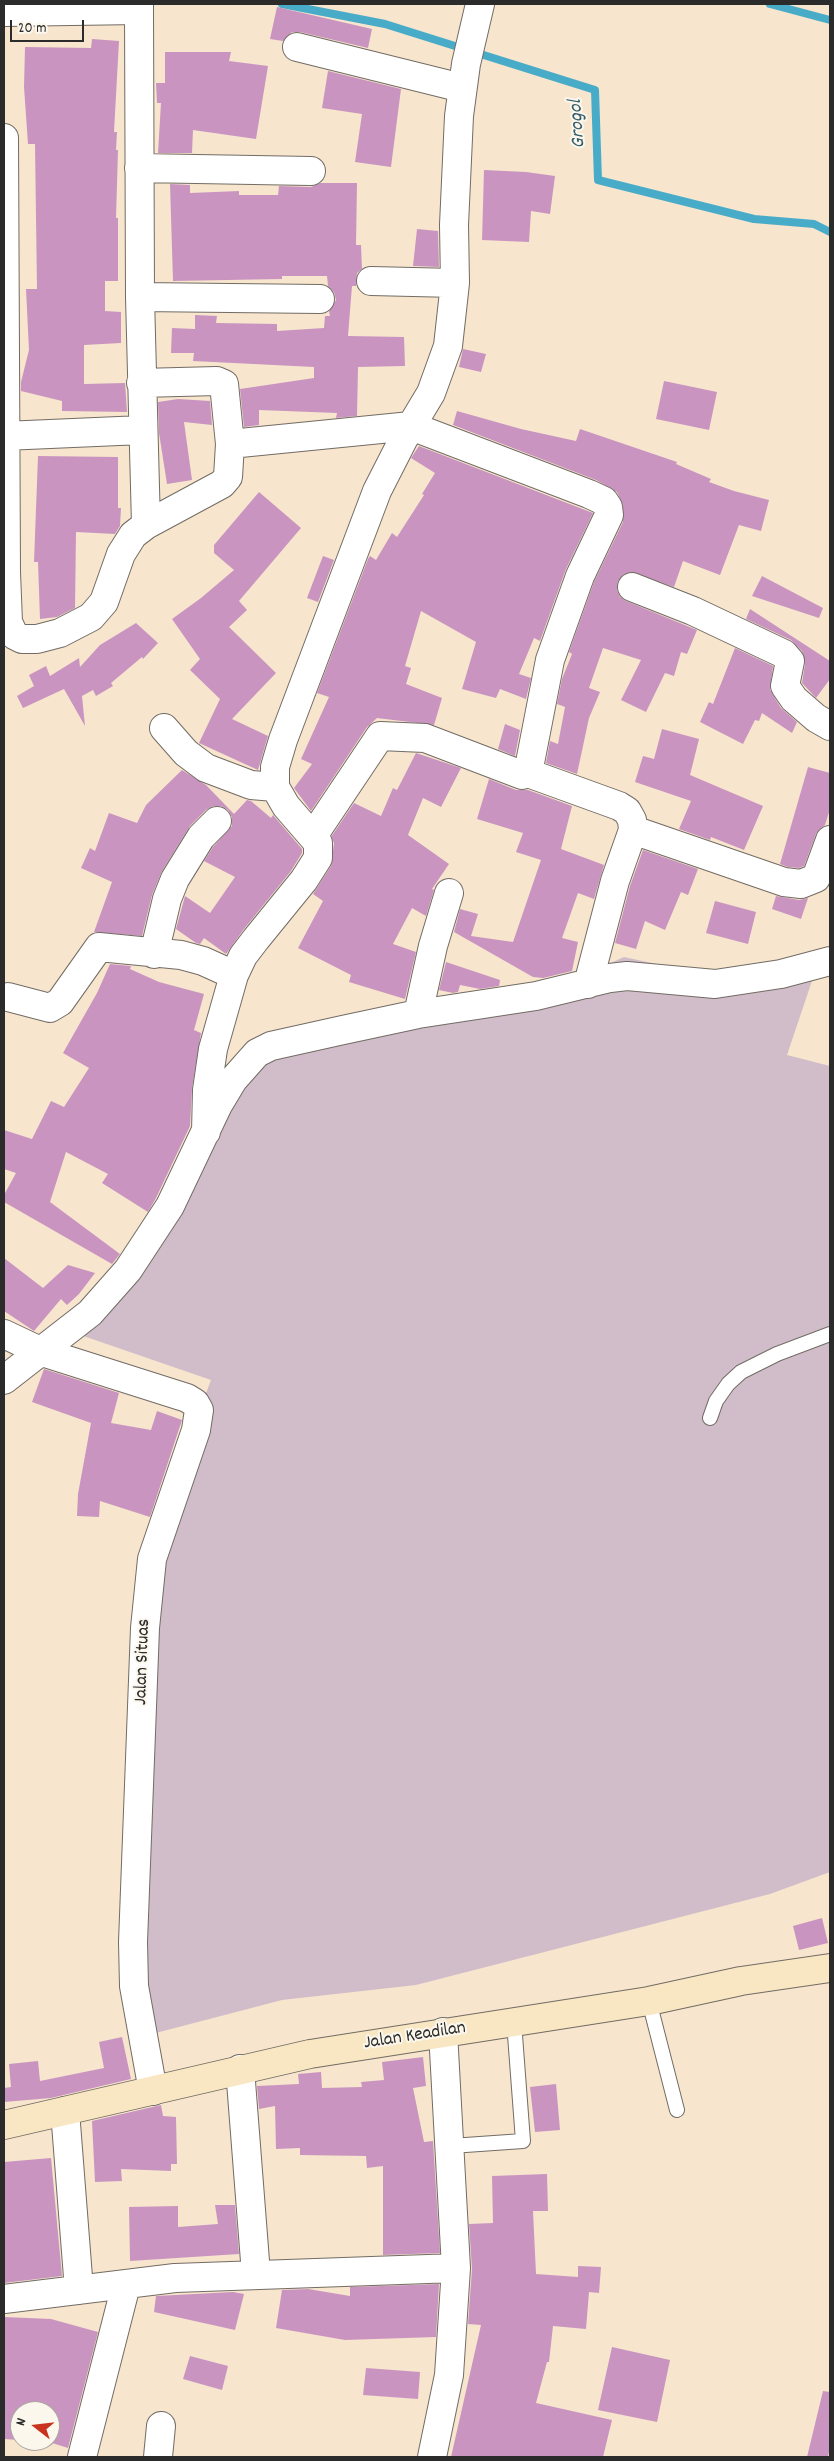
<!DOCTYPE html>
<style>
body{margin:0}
#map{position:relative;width:834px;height:2461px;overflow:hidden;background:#f7e5ce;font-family:Dekko,sans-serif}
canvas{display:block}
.frame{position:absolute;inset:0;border:5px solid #2b2b2b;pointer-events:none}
.north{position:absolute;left:10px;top:2401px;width:50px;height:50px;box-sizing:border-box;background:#fbf7ec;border:1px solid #a8a59f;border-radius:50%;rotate:286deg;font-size:14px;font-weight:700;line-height:20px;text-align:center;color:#2b2b2b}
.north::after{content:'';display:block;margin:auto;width:18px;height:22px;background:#c8321e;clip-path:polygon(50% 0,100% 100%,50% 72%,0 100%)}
.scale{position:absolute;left:10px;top:20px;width:74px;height:22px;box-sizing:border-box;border:2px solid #2b2b2b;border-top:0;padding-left:6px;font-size:15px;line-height:18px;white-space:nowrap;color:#2b2b2b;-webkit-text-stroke:4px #fbf7ec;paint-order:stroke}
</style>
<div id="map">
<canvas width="834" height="2461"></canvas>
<div class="frame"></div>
<div class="north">N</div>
<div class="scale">20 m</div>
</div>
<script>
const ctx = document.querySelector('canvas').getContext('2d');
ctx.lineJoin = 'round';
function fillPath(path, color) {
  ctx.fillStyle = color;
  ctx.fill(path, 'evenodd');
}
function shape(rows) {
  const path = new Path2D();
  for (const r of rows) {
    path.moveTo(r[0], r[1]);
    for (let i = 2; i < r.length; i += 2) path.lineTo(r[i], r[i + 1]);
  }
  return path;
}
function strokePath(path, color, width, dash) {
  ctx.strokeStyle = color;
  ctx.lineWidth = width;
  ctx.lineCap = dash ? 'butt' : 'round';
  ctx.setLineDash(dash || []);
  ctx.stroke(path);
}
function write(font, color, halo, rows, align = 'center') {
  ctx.font = font + ' Dekko,sans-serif';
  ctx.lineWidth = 4;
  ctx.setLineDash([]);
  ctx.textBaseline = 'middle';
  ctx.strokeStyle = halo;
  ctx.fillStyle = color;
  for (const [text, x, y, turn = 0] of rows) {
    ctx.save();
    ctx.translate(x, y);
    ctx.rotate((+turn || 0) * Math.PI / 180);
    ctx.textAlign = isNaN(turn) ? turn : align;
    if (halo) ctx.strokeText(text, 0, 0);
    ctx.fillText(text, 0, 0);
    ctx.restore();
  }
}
fillPath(shape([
 [624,957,698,973,818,963,787,1055,830,1066,830,1872,770,1894,416,1985,282,2000,129,2040,137,1575,211,1380,66,1330,143,1232,249,1049,559,986]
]), '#d1bdca');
strokePath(shape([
 [282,4,385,24,595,90,598,180,754,219,814,224,830,232],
 [770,4,830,20]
]), '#48acc8', 8);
fillPath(shape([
 [277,7,372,29,368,48,300,32,292,32,283,41,270,39],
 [92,39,119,41,114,132,117,132,116,150,118,150,116,218,118,218,118,281,105,281,105,311,121,312,121,343,84,345,84,384,125,383,127,412,62,411,62,401,21,391,21,382,29,350,26,289,37,289,35,144,28,144,24,87,25,47,91,48],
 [165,52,231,52,229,61,268,66,256,139,193,130,192,153,158,153,161,103,157,103,156,83,165,83],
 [328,71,401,89,391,167,355,162,362,114,322,108],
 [484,170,526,172,555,176,550,214,531,211,529,242,482,240],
 [320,183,357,183,356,245,361,245,362,269,357,273,356,286,352,286,348,336,404,337,405,366,358,367,357,416,336,418,337,413,259,410,259,425,244,427,240,389,314,378,314,367,193,361,194,353,171,353,172,328,195,329,195,315,217,316,216,323,277,324,277,331,324,328,325,316,330,316,329,311,336,300,334,292,328,286,327,276,282,276,282,279,173,281,170,184,190,185,190,193,239,191,239,195,278,195,279,186,311,187],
 [417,229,438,231,439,267,413,266],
 [463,349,486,354,481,372,459,367],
 [664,381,717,392,709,430,656,419],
 [178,399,210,401,212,425,184,422,192,480,167,484,159,433,158,402],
 [457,411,521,429,576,441,580,429,677,462,676,464,711,479,709,482,734,491,769,500,761,531,739,525,720,575,683,561,674,587,630,572,623,575,618,581,617,590,620,597,626,601,697,630,687,654,681,652,674,676,665,673,646,712,621,700,641,660,603,648,589,688,600,692,589,718,577,774,546,763,550,741,558,744,565,707,557,704,562,679,572,654,569,652,594,582,623,522,623,505,617,492,596,480,453,425],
 [419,446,593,513,566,569,540,641,534,638,519,674,531,678,526,699,500,689,496,698,462,689,476,642,421,611,405,666,411,668,406,684,442,698,434,725,377,718,367,727,311,811,294,788,312,764,301,759,329,697,317,693,368,559,370,556,376,560,392,533,397,537,424,495,422,494,435,473,411,458],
 [38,456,118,457,118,508,121,508,120,526,115,534,76,532,75,608,57,617,40,619,38,562,34,562],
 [259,492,301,528,239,601,247,610,229,627,276,673,232,719,268,736,258,770,199,743,220,699,190,670,200,659,172,619,201,598,234,570,214,553,214,545],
 [323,556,334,560,318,602,307,598],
 [762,576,823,608,819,618,752,596],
 [750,609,830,661,830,679,816,698,802,683,805,664,802,651,791,640,746,619],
 [136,623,158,643,143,659,142,657,111,683,113,686,96,696,93,690,82,696,85,726,64,689,23,708,17,696,34,686,29,675,46,666,50,676,79,658,80,667,100,645],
 [735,648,773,666,770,690,781,708,797,722,792,733,762,713,759,721,755,720,743,744,700,722,709,702,713,704],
 [505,724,520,730,515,756,498,749],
 [662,729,699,739,690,775,763,806,744,850,711,837,710,840,679,829,691,801,635,782,643,756,654,759],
 [416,753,461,768,441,807,423,798,408,835,449,864,432,889,434,890,426,916,412,908,393,944,416,952,405,999,349,982,351,975,298,948,323,901,313,894,331,866,334,843,331,837,354,803,381,816,393,788,397,790],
 [808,767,830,773,830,809,825,825,816,834,804,866,799,868,788,867,780,864],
 [182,770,206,785,234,814,247,800,251,801,271,818,273,815,302,849,302,853,291,871,244,929,226,954,204,938,200,944,196,943,176,929,185,896,210,913,235,877,204,861,213,847,232,826,232,817,228,810,221,806,213,806,206,810,190,826,162,871,152,895,142,936,94,932,112,882,81,868,90,848,95,851,109,813,137,823,146,805],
 [489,779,516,790,528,790,572,806,561,849,604,865,594,899,578,893,562,938,578,942,572,971,543,978,533,977,454,932,460,909,478,914,471,936,513,942,541,860,516,852,523,833,477,819],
 [643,850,698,869,688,895,681,892,665,930,645,921,636,949,615,943,630,886],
 [776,896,799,900,808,898,801,919,772,909],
 [715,901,756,912,748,944,706,933],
 [446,962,500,980,499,986,480,989,460,985,458,992,453,993,439,990],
 [110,964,131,966,130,969,159,982,204,994,194,1030,201,1033,192,1088,190,1126,156,1198,148,1212,102,1183,108,1174,66,1152,50,1202,120,1254,112,1264,4,1202,4,1195,16,1173,4,1169,4,1130,32,1139,51,1101,64,1107,89,1068,63,1053,97,993],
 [4,1258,43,1288,68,1265,95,1273,79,1294,67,1305,61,1299,34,1331,4,1311],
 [44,1369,119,1393,111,1423,151,1430,157,1411,182,1420,150,1517,100,1501,99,1517,77,1516,78,1494,91,1423,32,1402],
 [822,1918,828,1943,799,1950,793,1926],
 [122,2037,131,2079,51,2098,4,2102,4,2088,11,2087,9,2064,38,2061,40,2081,104,2068,99,2042],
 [423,2057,426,2086,413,2088,424,2142,433,2141,440,2253,383,2255,383,2166,367,2168,366,2156,300,2155,300,2148,276,2149,275,2106,259,2109,257,2086,299,2084,298,2074,321,2072,322,2088,362,2087,361,2082,384,2080,382,2062],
 [556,2084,560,2130,535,2132,530,2087],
 [161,2105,163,2116,176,2117,177,2164,171,2164,171,2171,121,2169,122,2181,95,2182,92,2121],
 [51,2158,62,2276,4,2283,4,2162],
 [547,2174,548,2211,533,2211,536,2274,578,2277,578,2266,601,2267,599,2293,589,2292,586,2329,553,2326,549,2362,547,2362,536,2403,612,2420,603,2457,451,2457,481,2325,468,2324,472,2269,469,2224,493,2223,492,2176],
 [215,2205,235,2205,239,2254,130,2261,129,2207,178,2206,178,2227,218,2224],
 [439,2284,436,2337,345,2340,276,2328,282,2290,308,2289,350,2296,350,2287],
 [233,2292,244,2294,235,2330,154,2312,156,2296],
 [4,2317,51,2319,98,2332,68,2448,49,2442,33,2441,50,2441,50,2411,20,2411,20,2440,4,2439],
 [612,2347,670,2360,657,2422,598,2410],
 [190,2356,228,2366,222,2390,183,2379],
 [366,2368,420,2372,418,2399,363,2395],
 [823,2391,830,2392,830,2447,828,2457,807,2457]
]), '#c995c0');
const service = shape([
 [710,1418,716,1401,728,1384,741,1372,777,1354,830,1334],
 [649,2001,677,2110],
 [451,2146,523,2141,514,2022]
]);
const minor = shape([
 [139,10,140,297,146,525],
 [4,12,139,10,139,4],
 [297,47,462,88],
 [4,138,6,572,8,622,14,635,22,639,37,639,60,633,91,617,104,602,121,554,133,535,146,525,222,484,228,477,230,444,224,384,217,381,141,383],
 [139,168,311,171],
 [371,281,455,283],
 [140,297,320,299],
 [4,436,142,430],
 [230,444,411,426,589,494,604,501,608,507,609,515,580,576,550,660,528,773,522,775,425,738,380,736,313,836],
 [632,587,693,611,784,654,790,661,785,686,794,699,816,718,830,726],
 [164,728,186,753,206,768,251,785,275,787],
 [528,773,619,806,627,811,632,820,633,830,615,881,588,984],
 [633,830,784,882,801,884,816,878,830,840],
 [154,954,167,899,175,879,201,837,217,821],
 [8,997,50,1008,60,1002,99,947,181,955,203,961,234,975],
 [418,1014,433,946,449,893],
 [206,1132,207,1090,213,1049,234,975,243,956,256,939,304,880,318,858,318,843,286,806,275,787,275,767,283,740,377,491,404,438,431,393,448,346,455,283,454,225,459,116,466,64,480,4],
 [4,1334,42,1352,187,1398,195,1403,199,1410,196,1430,152,1559,145,1628,133,1942,134,1986,153,2091],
 [4,1380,90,1313,128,1270,170,1206,218,1105,233,1080,257,1053,271,1046,343,1030,418,1014,536,996,610,978,627,976,715,984,781,974,830,961],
 [240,2069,256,2274],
 [65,2111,79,2290],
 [4,2299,175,2278,456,2268],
 [82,2457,126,2285],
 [158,2457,161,2426],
 [432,2457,449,2375,456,2268,443,2032]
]);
const secondary = shape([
 [4,2125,310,2054,649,2001,741,1981,830,1968]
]);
strokePath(service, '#726c64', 16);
strokePath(minor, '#726c64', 30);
strokePath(secondary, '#726c64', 30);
strokePath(service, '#fff', 14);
strokePath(minor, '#fff', 28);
strokePath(secondary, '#f9e7c3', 28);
write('19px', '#2b2b2b', '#fbf7ec', [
 ["Jalan Situas",144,1662,-88],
 ["Jalan Keadilan",415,2037,-9]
]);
write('italic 20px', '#375f6a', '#fbf7ec', [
 ["Grogol",579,124,-94]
]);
</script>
